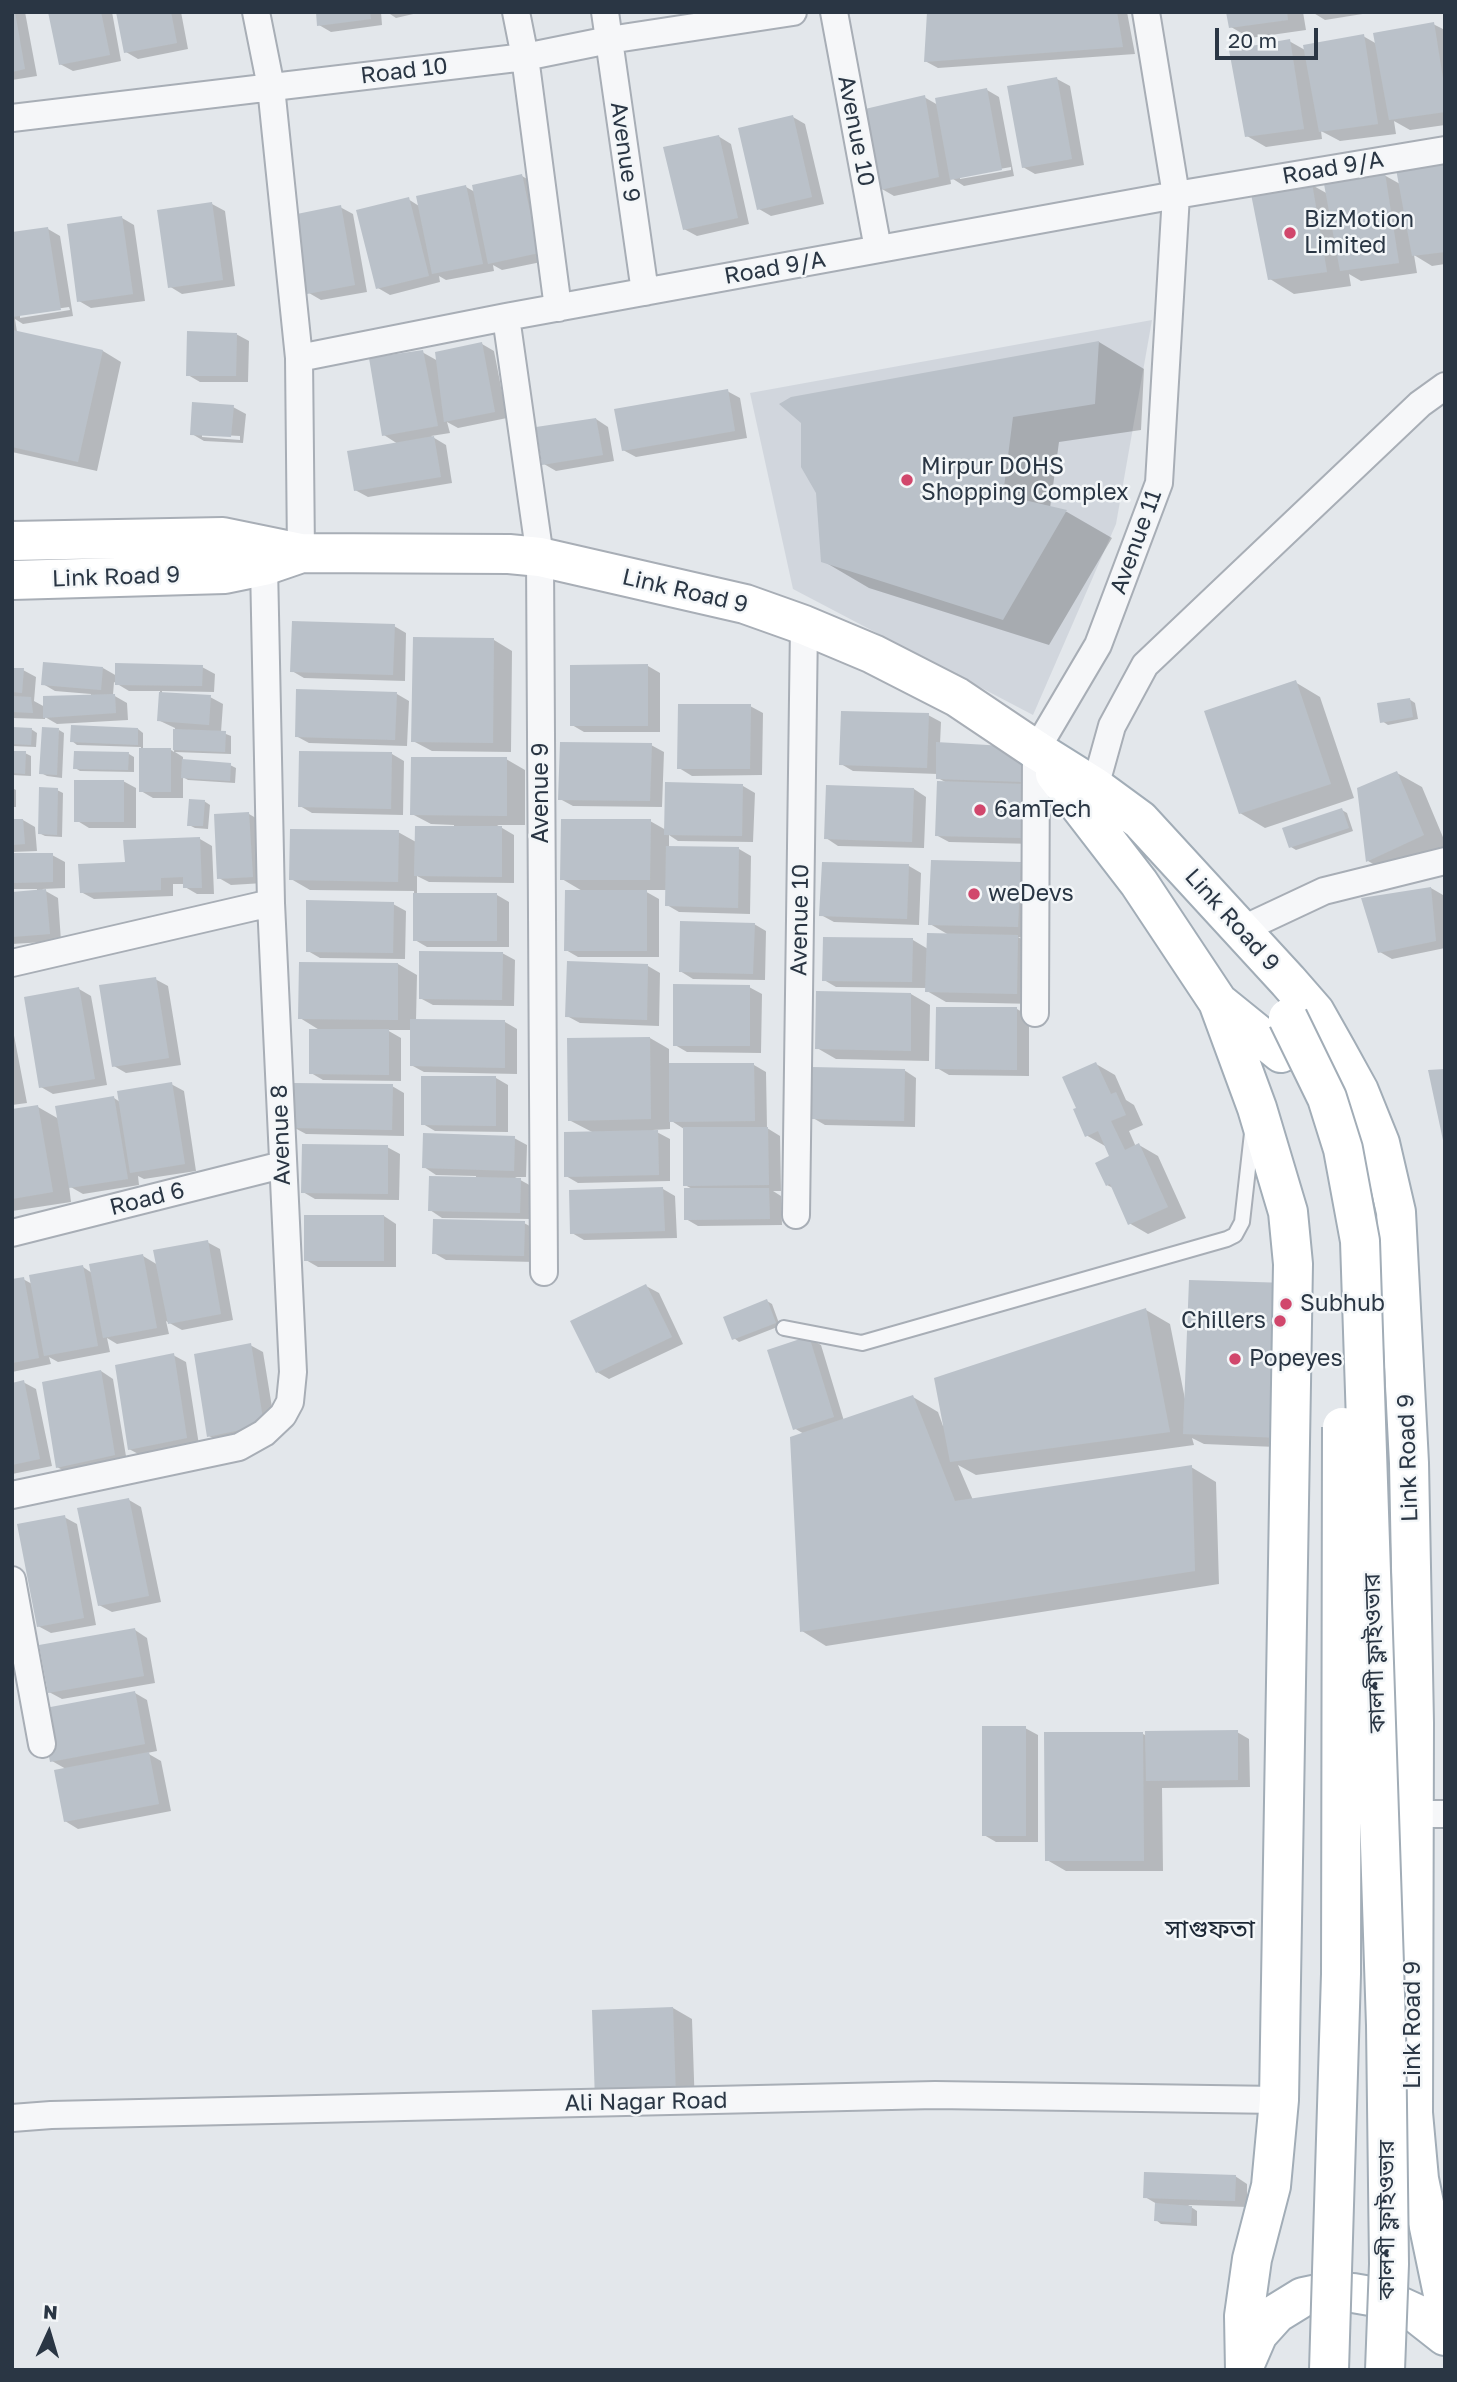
<!DOCTYPE html>
<meta charset="utf-8">
<style>
body{margin:0}
#map{position:relative;width:1457px;height:2382px;overflow:hidden;background:#e3e7eb;font-family:"Golos Text",sans-serif}
canvas{display:block}
.frame{position:absolute;inset:0;border:14px solid #2a3644;pointer-events:none}
.north{position:absolute;left:14px;top:2298px;width:70px;height:70px;-webkit-text-stroke:5px #f3f6f8;paint-order:stroke;rotate:4deg;font-size:19px;font-weight:700;line-height:28px;text-align:center;color:#2a3644}
.north::after{content:'';display:block;margin:auto;width:24px;height:32px;background:#2a3644;clip-path:polygon(50% 0,100% 100%,50% 72%,0 100%)}
.scale{position:absolute;left:1215px;top:28px;width:103px;height:32px;box-sizing:border-box;border:4px solid #2a3644;border-top:0;padding-left:9px;font-size:21px;line-height:24px;white-space:nowrap;color:#2a3644;-webkit-text-stroke:5px #f3f6f8;paint-order:stroke}
</style>
<div id="map">
<canvas width="1457" height="2382"></canvas>
<div class="frame"></div>
<div class="north">N</div>
<div class="scale">20 m</div>
</div>
<script>
const ctx = document.querySelector('canvas').getContext('2d');
ctx.lineJoin = 'round';
function fillPath(path, color) {
  ctx.fillStyle = color;
  ctx.fill(path, 'evenodd');
}
function shape(rows) {
  const path = new Path2D();
  for (const r of rows) {
    path.moveTo(r[0], r[1]);
    for (let i = 2; i < r.length; i += 2) path.lineTo(r[i], r[i + 1]);
  }
  return path;
}
function strokePath(path, color, width, dash) {
  ctx.strokeStyle = color;
  ctx.lineWidth = width;
  ctx.lineCap = dash ? 'butt' : 'round';
  ctx.setLineDash(dash || []);
  ctx.stroke(path);
}
function write(font, color, halo, rows, align = 'center') {
  ctx.font = font + ' "Golos Text","Noto Sans Bengali",sans-serif';
  ctx.lineWidth = 5;
  ctx.setLineDash([]);
  ctx.textBaseline = 'middle';
  ctx.strokeStyle = halo;
  ctx.fillStyle = color;
  for (const [text, x, y, turn = 0] of rows) {
    ctx.save();
    ctx.translate(x, y);
    ctx.rotate((+turn || 0) * Math.PI / 180);
    ctx.textAlign = isNaN(turn) ? turn : align;
    if (halo) ctx.strokeText(text, 0, 0);
    ctx.fillText(text, 0, 0);
    ctx.restore();
  }
}
fillPath(shape([
 [1152,320,1116,524,1033,715,793,589,750,393]
]), '#d1d6dd');
fillPath(shape([
 [12,12,25,12,37,76,12,80],
 [50,12,112,12,121,61,73,71,60,64],
 [118,12,181,12,188,49,138,59,126,52],
 [317,12,381,12,382,25,331,32,319,25],
 [387,12,422,12,396,18],
 [929,12,1127,12,1135,54,938,68,925,61],
 [1228,12,1303,12,1306,30,1250,38,1231,27],
 [1312,12,1375,12,1325,20],
 [1433,24,1445,30,1445,125,1410,130,1394,121,1396,134,1340,141,1321,131,1322,139,1266,147,1247,136,1289,41,1305,50,1363,36,1377,44],
 [1057,79,1070,86,1084,165,1035,174,1023,167],
 [987,90,999,97,1014,176,964,186,950,177,951,184,894,196,882,189,924,97,938,105],
 [1011,167,1011,170,960,179,960,176],
 [793,117,805,124,824,204,771,216,759,209],
 [718,136,731,144,749,224,697,236,684,229],
 [1445,162,1445,264,1432,266,1414,255,1417,273,1361,281,1349,274,1351,286,1294,294,1270,279,1312,185,1328,194,1384,175,1400,184],
 [522,176,534,183,551,260,502,270,493,265,494,271,446,280,439,276,440,282,390,295,378,288,408,199,419,206,466,187,475,192],
 [212,204,225,211,235,286,182,294,169,286],
 [340,207,353,214,367,292,321,300,309,293],
 [122,218,134,225,145,301,91,308,79,301],
 [48,229,60,236,73,316,23,324,15,319,17,332,103,351,121,362,97,471,12,452,14,331,12,331,12,234],
 [69,307,70,310,20,318,20,314],
 [236,334,249,341,248,382,200,382,188,375],
 [1099,342,1144,369,1141,430,1059,442,1050,508,1067,512,1112,538,1049,645,869,588,823,561,818,492],
 [482,344,494,351,507,418,458,428,447,422,450,433,431,436,446,445,452,483,368,497,355,490,398,444,384,435,422,352,438,361],
 [727,391,740,398,747,438,636,457,623,450],
 [233,407,246,414,243,443,204,441,192,434],
 [202,434,240,436,240,440,202,437],
 [596,419,608,427,614,461,556,471,544,464],
 [394,626,406,633,405,681,304,678,292,671],
 [494,640,512,651,511,752,432,751,413,741],
 [648,666,660,673,660,732,584,732,572,725],
 [202,667,215,674,214,692,162,691,162,694,210,697,223,704,221,732,231,736,231,754,175,752,183,757,183,761,230,765,236,768,235,783,188,780,183,777,183,798,153,798,141,791,141,747,77,745,72,741,138,729,143,733,143,750,171,750,174,752,175,728,158,720,160,691,129,691,114,682,113,695,127,703,128,720,57,724,45,717,45,719,12,718,12,669,23,670,36,677,34,701,45,707,91,697,91,694,55,691,43,684,103,668,117,676],
 [1295,682,1320,697,1354,798,1265,828,1240,813],
 [397,694,409,701,407,746,309,743,296,736],
 [1409,699,1415,703,1418,719,1388,725,1382,721],
 [750,706,763,713,762,775,692,776,679,768],
 [928,715,941,722,940,744,1022,749,1035,844,949,842,936,835,947,783,938,778,938,774,853,771,841,764],
 [12,729,31,729,37,733,36,747,12,746],
 [59,730,64,733,62,778,47,776,41,773],
 [651,745,664,752,662,807,573,806,560,799],
 [12,753,25,753,31,756,31,776,12,775],
 [301,753,392,754,404,761,403,815,312,813,300,806],
 [129,754,134,757,134,772,80,771,75,768],
 [506,759,525,770,525,825,497,825,514,835,514,883,429,882,417,876,417,895,497,895,509,902,509,947,427,947,415,940,414,891,310,890,291,879,398,832,416,842,454,828,454,825,431,824,412,814],
 [1397,773,1422,787,1445,842,1445,850,1393,875,1368,861,1359,789],
 [123,781,136,788,136,828,89,828,76,820],
 [743,786,755,793,753,842,678,841,669,835,669,847,739,849,751,856,750,914,679,912,667,905,667,890,643,890,659,899,659,957,578,957,566,950,584,892,562,879,650,821,666,830],
 [12,788,16,790,16,807,12,807],
 [914,789,926,797,924,848,838,846,826,838],
 [57,790,63,793,62,837,45,836,39,833],
 [204,801,210,805,208,829,195,828,189,825],
 [1342,810,1347,813,1353,831,1296,850,1291,847],
 [249,814,261,821,264,883,231,885,219,878],
 [23,820,35,827,37,851,12,852,12,821],
 [200,839,212,846,214,894,197,894,185,887,185,884,173,884,173,896,94,899,81,892,126,864],
 [12,855,52,855,65,862,65,888,42,889,58,898,61,941,12,944,12,893,37,892,37,889,12,889],
 [1020,864,1039,875,1037,937,1018,937,1036,947,1035,1004,946,1002,927,991,927,988,836,987,824,980,913,940,928,949,949,935,930,924],
 [909,866,921,873,919,925,834,922,821,915],
 [1431,888,1443,895,1445,948,1392,959,1380,952],
 [393,904,406,911,405,959,320,958,308,951],
 [754,924,766,931,765,980,693,979,680,971],
 [502,953,515,960,514,1006,433,1005,420,998],
 [569,963,648,966,660,973,659,1026,580,1023,567,1016],
 [398,964,417,975,416,1021,505,1022,517,1029,517,1074,424,1072,411,1065,412,1030,387,1030,401,1038,401,1081,323,1080,311,1073,321,1031,300,1018],
 [155,979,168,986,181,1065,126,1073,114,1066],
 [749,987,762,994,761,1053,687,1052,675,1045],
 [79,989,91,996,107,1085,53,1094,41,1087],
 [911,994,930,1005,929,1061,836,1059,817,1048],
 [1017,1009,1029,1016,1029,1076,949,1075,937,1068],
 [12,1025,27,1103,12,1105],
 [650,1038,669,1049,669,1065,754,1065,766,1072,767,1128,780,1136,781,1191,773,1191,781,1196,782,1225,698,1226,686,1219,694,1190,685,1185,684,1129,670,1120,670,1129,653,1130,670,1139,670,1181,578,1183,566,1176,594,1133,569,1120],
 [1096,1064,1115,1075,1126,1100,1134,1105,1143,1125,1129,1131,1136,1147,1139,1145,1158,1156,1186,1218,1148,1234,1129,1223,1113,1188,1107,1185,1112,1157,1105,1146,1086,1135],
 [904,1070,916,1078,915,1127,825,1125,813,1118],
 [496,1078,508,1085,508,1132,435,1131,423,1124],
 [171,1084,184,1091,196,1171,144,1179,138,1176,139,1185,83,1194,69,1186,71,1202,12,1211,12,1111,38,1107,59,1119,114,1098,120,1102],
 [392,1086,404,1093,404,1136,306,1134,293,1127],
 [514,1138,527,1145,526,1177,515,1177,533,1187,532,1219,442,1218,430,1210,476,1179,476,1176,436,1175,424,1167],
 [387,1147,400,1154,399,1200,315,1199,303,1192],
 [663,1189,675,1196,677,1238,584,1240,572,1233],
 [384,1216,396,1224,396,1267,318,1267,306,1260],
 [524,1223,537,1230,536,1262,446,1260,434,1253],
 [207,1242,220,1249,233,1320,182,1330,166,1321,169,1334,117,1344,107,1338,110,1352,58,1362,49,1357,51,1364,12,1372,12,1281,23,1279,32,1284,83,1267,92,1273,143,1256,158,1265],
 [646,1286,659,1293,683,1344,609,1379,597,1372],
 [767,1301,772,1304,780,1326,739,1342,734,1338],
 [1146,1310,1170,1324,1185,1399,1300,1448,1204,1444,1192,1438,1194,1445,976,1475,958,1465,973,1500,1191,1467,1216,1482,1219,1584,826,1646,802,1631,804,1434,794,1428,808,1338,821,1345,844,1421,913,1397,938,1412,943,1426],
 [250,1345,263,1352,276,1432,221,1443,209,1436],
 [173,1355,186,1362,199,1445,142,1456,129,1449],
 [101,1371,113,1379,127,1462,70,1474,57,1467],
 [23,1382,36,1389,52,1466,12,1474,12,1384],
 [129,1500,141,1507,161,1602,112,1612,99,1605],
 [64,1517,77,1524,96,1625,51,1633,38,1626],
 [135,1630,147,1638,155,1683,62,1699,49,1692],
 [135,1693,147,1700,157,1751,147,1753,161,1761,171,1811,78,1829,65,1821,66,1769,52,1761],
 [1025,1728,1038,1735,1038,1842,996,1842,984,1835],
 [1237,1732,1249,1739,1250,1787,1162,1788,1163,1871,1066,1871,1047,1860,1143,1734,1147,1736],
 [673,2008,692,2019,695,2109,594,2011],
 [1235,2176,1247,2184,1247,2207,1188,2205,1197,2211,1197,2226,1161,2224,1156,2220,1157,2204,1145,2197]
]), '#0003');
fillPath(shape([
 [12,12,15,12,25,69,12,72],
 [48,12,101,12,110,55,59,65],
 [116,12,171,12,177,43,124,53],
 [316,12,370,12,371,19,317,26],
 [927,12,1117,12,1123,47,924,62],
 [1226,12,1287,12,1288,20,1229,28],
 [1434,22,1445,91,1445,112,1389,120,1373,33],
 [1364,34,1378,124,1319,132,1303,45],
 [1290,39,1304,129,1245,137,1229,50],
 [1057,77,1072,159,1022,168,1007,86],
 [987,88,1002,170,950,180,935,98],
 [925,95,939,177,880,190,865,109],
 [793,115,812,197,757,210,738,128],
 [719,135,738,218,683,230,663,147],
 [1445,161,1445,252,1412,256,1396,169],
 [1385,173,1399,263,1340,271,1324,184],
 [522,174,539,253,488,264,472,185],
 [1312,183,1327,272,1268,280,1251,194],
 [466,185,483,264,432,274,416,196],
 [409,197,429,276,376,289,356,210],
 [212,202,223,280,168,288,157,210],
 [341,205,355,285,307,294,292,215],
 [122,216,133,294,77,302,67,224],
 [48,227,61,310,12,317,12,232],
 [13,330,103,350,78,462,12,447],
 [187,331,237,333,236,376,186,376],
 [1099,341,1095,404,1013,417,1003,495,1067,510,1003,620,821,562,816,493,801,467,801,423,779,404,791,397],
 [482,342,495,412,444,422,435,352],
 [423,350,438,426,382,436,369,358],
 [728,389,735,431,622,451,614,409],
 [192,402,234,405,231,437,190,435],
 [596,418,603,455,542,465,536,427],
 [434,436,441,477,354,491,347,451],
 [292,621,395,624,393,675,290,672],
 [413,637,494,638,493,743,411,742],
 [43,662,103,667,101,690,41,685],
 [115,663,203,665,202,686,115,685],
 [648,664,648,726,570,726,570,665],
 [12,668,24,668,22,693,12,692],
 [1296,680,1331,784,1239,814,1204,711],
 [296,689,397,692,395,740,295,737],
 [159,692,211,695,209,725,157,721],
 [115,694,116,713,43,718,43,696],
 [12,696,31,697,33,713,12,712],
 [1410,698,1413,717,1380,723,1377,703],
 [678,704,751,704,750,769,677,769],
 [841,711,929,713,927,768,839,765],
 [71,725,138,728,138,745,70,742],
 [12,727,32,728,31,745,12,744],
 [42,727,59,728,57,775,39,774],
 [173,729,226,731,225,752,173,750],
 [560,742,652,743,650,801,558,800],
 [936,742,1022,747,1024,782,936,779],
 [139,748,171,748,171,792,139,792],
 [12,751,26,751,25,774,12,773],
 [74,751,129,752,128,770,73,769],
 [299,751,392,752,391,809,298,807],
 [411,757,507,757,507,816,410,815],
 [182,759,231,763,230,781,181,778],
 [1397,771,1424,835,1366,862,1357,788],
 [74,780,124,780,124,822,74,822],
 [937,781,1025,784,1023,838,935,836],
 [665,782,743,784,742,836,664,835],
 [826,785,914,788,912,842,824,839],
 [39,787,58,788,57,835,38,834],
 [189,799,205,800,203,826,187,826],
 [1342,808,1349,828,1289,848,1282,828],
 [249,812,253,877,217,879,214,814],
 [12,819,23,819,25,844,12,845],
 [561,819,651,819,650,880,560,880],
 [415,826,502,826,502,877,414,876],
 [290,829,399,830,398,882,289,880],
 [200,837,202,888,183,888,183,877,161,878,161,890,80,893,78,864,125,862,123,840],
 [666,846,739,847,738,908,665,906],
 [12,853,53,853,53,882,12,883],
 [931,860,1021,862,1018,927,928,925],
 [822,862,909,864,907,919,819,916],
 [1431,887,1436,941,1378,953,1361,898],
 [46,889,50,934,12,937,12,892],
 [565,890,647,890,647,951,564,951],
 [413,893,497,893,497,941,413,941],
 [306,900,394,902,393,953,306,952],
 [680,921,755,923,753,974,679,972],
 [927,933,1018,935,1017,994,925,992],
 [823,937,913,938,912,982,822,981],
 [419,951,503,952,502,1000,419,999],
 [567,961,648,964,647,1020,565,1017],
 [299,962,398,963,398,1020,298,1019],
 [156,977,169,1058,112,1067,99,985],
 [673,984,750,985,750,1046,673,1046],
 [79,987,95,1079,39,1088,24,997],
 [816,991,911,993,911,1051,815,1049],
 [936,1007,1017,1007,1017,1070,935,1069],
 [410,1019,505,1020,505,1068,410,1066],
 [309,1029,389,1029,389,1075,309,1074],
 [650,1037,651,1119,568,1121,567,1038],
 [1096,1062,1111,1094,1116,1092,1126,1115,1111,1121,1125,1150,1139,1143,1168,1207,1128,1225,1110,1184,1106,1186,1095,1163,1109,1156,1098,1131,1085,1137,1073,1109,1076,1108,1062,1077],
 [669,1063,754,1063,755,1121,669,1122],
 [812,1067,905,1069,904,1121,811,1119],
 [1445,1069,1445,1145,1444,1145,1428,1070],
 [421,1076,496,1076,496,1126,421,1125],
 [172,1082,185,1164,130,1173,117,1091],
 [292,1083,393,1084,392,1130,292,1128],
 [114,1096,128,1179,69,1188,55,1106],
 [38,1105,53,1192,12,1199,12,1109],
 [683,1127,768,1127,769,1185,683,1186],
 [658,1130,659,1175,564,1177,564,1132],
 [423,1133,515,1136,514,1171,422,1168],
 [302,1144,388,1145,388,1194,301,1193],
 [429,1176,521,1178,520,1213,428,1211],
 [663,1187,665,1231,570,1234,569,1190],
 [684,1188,769,1188,770,1219,684,1220],
 [304,1215,384,1215,384,1261,304,1261],
 [433,1219,525,1221,524,1256,432,1254],
 [208,1240,221,1314,168,1324,153,1250],
 [143,1254,157,1328,103,1338,89,1264],
 [83,1265,98,1346,44,1356,29,1275],
 [24,1277,39,1358,12,1363,12,1279],
 [1189,1280,1288,1283,1282,1438,1183,1434],
 [646,1284,672,1337,596,1373,570,1321],
 [767,1299,776,1323,732,1340,723,1317],
 [1146,1308,1170,1432,950,1462,934,1378],
 [809,1336,834,1417,793,1430,767,1350],
 [251,1343,264,1425,207,1437,194,1354],
 [174,1353,187,1438,128,1450,115,1365],
 [101,1370,115,1455,56,1468,42,1382],
 [24,1380,40,1459,12,1465,12,1383],
 [913,1395,955,1501,1192,1465,1195,1571,800,1632,790,1437],
 [129,1498,149,1596,98,1606,77,1508],
 [65,1515,84,1618,37,1627,17,1524],
 [135,1628,144,1676,48,1693,39,1645],
 [135,1691,145,1744,50,1762,40,1709],
 [982,1726,1026,1726,1026,1836,982,1836],
 [1238,1730,1238,1780,1146,1781,1145,1731],
 [1044,1732,1143,1732,1144,1861,1045,1861],
 [149,1752,159,1804,64,1822,54,1770],
 [673,2007,676,2099,595,2101,592,2010],
 [1144,2172,1236,2175,1235,2201,1143,2198],
 [1155,2203,1192,2206,1191,2223,1154,2221]
]), '#bac1c9');
const lane = shape([
 [784,1328,862,1343,1227,1239,1235,1235,1242,1222,1252,1133]
]);
const street = shape([
 [256,12,271,87,299,358],
 [516,12,525,57,558,308],
 [605,12,645,292],
 [834,12,878,249],
 [12,118,525,57,609,40,793,12],
 [506,317,540,557,544,1272],
 [301,553,299,358,506,317,1176,195,1445,150],
 [1095,787,1112,726,1145,665,1420,404,1445,386],
 [1243,929,1324,891,1445,861],
 [12,963,271,903],
 [1035,1013,1036,750,1098,645,1159,483,1176,195,1146,12],
 [796,1215,804,625],
 [12,1233,282,1165],
 [12,1495,239,1447,264,1433,283,1415,290,1402,293,1372,271,903,264,566],
 [12,1580,42,1744],
 [1414,1814,1445,1814],
 [12,2118,51,2115,935,2095,1279,2100]
]);
const secondary = shape([
 [12,541,223,537,301,553,509,554,540,557,745,604,804,625,873,654,957,697,1036,750],
 [12,580,225,574,264,566,299,554]
]);
const primary = shape([
 [1036,750,1095,787,1140,820,1288,981,1315,1012,1337,1051,1359,1091,1380,1143,1396,1212,1409,1463,1414,1723,1413,2113,1419,2179,1445,2304],
 [1055,774,1139,883,1218,1002,1257,1108,1288,1212,1293,1264,1279,2100,1271,2186,1252,2259,1244,2316,1245,2370],
 [1218,1002,1281,1053],
 [1245,2364,1258,2334,1277,2313,1303,2297,1322,2293,1353,2293,1382,2298,1417,2314,1445,2336]
]);
strokePath(lane, '#a8aeb6', 18);
strokePath(street, '#a8aeb6', 30);
strokePath(secondary, '#a8aeb6', 42);
strokePath(primary, '#a2adb7', 42);
strokePath(lane, '#f6f7f9', 14);
strokePath(street, '#f6f7f9', 26);
strokePath(secondary, '#fff', 38);
strokePath(primary, '#fff', 38);
const primaryBridge = shape([
 [1288,1018,1327,1098,1343,1149,1360,1241,1386,2025,1389,2264,1385,2370],
 [1329,2370,1341,1974,1342,1427]
]);
strokePath(primaryBridge, '#a2adb7', 42, []);
strokePath(primaryBridge, '#fff', 38);
for (const [x, y, r, color] of [
 [1290,233,7,"#d1476c"],
 [907,480,7,"#d1476c"],
 [980,810,7,"#d1476c"],
 [974,894,7,"#d1476c"],
 [1286,1304,7,"#d1476c"],
 [1280,1321,7,"#d1476c"],
 [1235,1359,7,"#d1476c"]
]) {
  const dot = new Path2D();
  dot.arc(x, y, r, 0, 2 * Math.PI);
  ctx.fillStyle = color;
  ctx.fill(dot);
  strokePath(dot, '#f3f6f8', 2.5);
}
write('23px', '#2a3644', '#f3f6f8', [
 ["Road 10",404,71,-7],
 ["Avenue 10",856,131,79],
 ["Avenue 9",625,152,82],
 ["Road 9/A",1333,168,-10],
 ["Road 9/A",775,268,-10],
 ["Avenue 11",1136,542,-70],
 ["Link Road 9",116,577,-2],
 ["Link Road 9",685,591,13],
 ["Avenue 9",541,793,-90],
 ["Avenue 10",800,920,-89],
 ["Link Road 9",1232,920,48],
 ["Avenue 8",281,1135,-92],
 ["Road 6",147,1199,-14],
 ["Link Road 9",1408,1458,-92],
 ["কালশী ফ্লাইওভার",1375,1653,-92],
 ["Link Road 9",1413,2025,-90],
 ["Ali Nagar Road",646,2102,-1],
 ["কালশী ফ্লাইওভার",1387,2220,-90]
]);
write('23px', '#2a3644', '#f3f6f8', [
 ["BizMotion",1304,220],
 ["Limited",1304,246],
 ["Mirpur DOHS",921,467],
 ["Shopping Complex",921,493],
 ["6amTech",994,810],
 ["weDevs",988,894],
 ["Subhub",1300,1304],
 ["Chillers",1266,1321,"right"],
 ["Popeyes",1249,1359]
], 'left');
write('26px', '#1c2735', '#f3f6f8', [
 ["সাগুফতা",1210,1930]
]);
</script>
